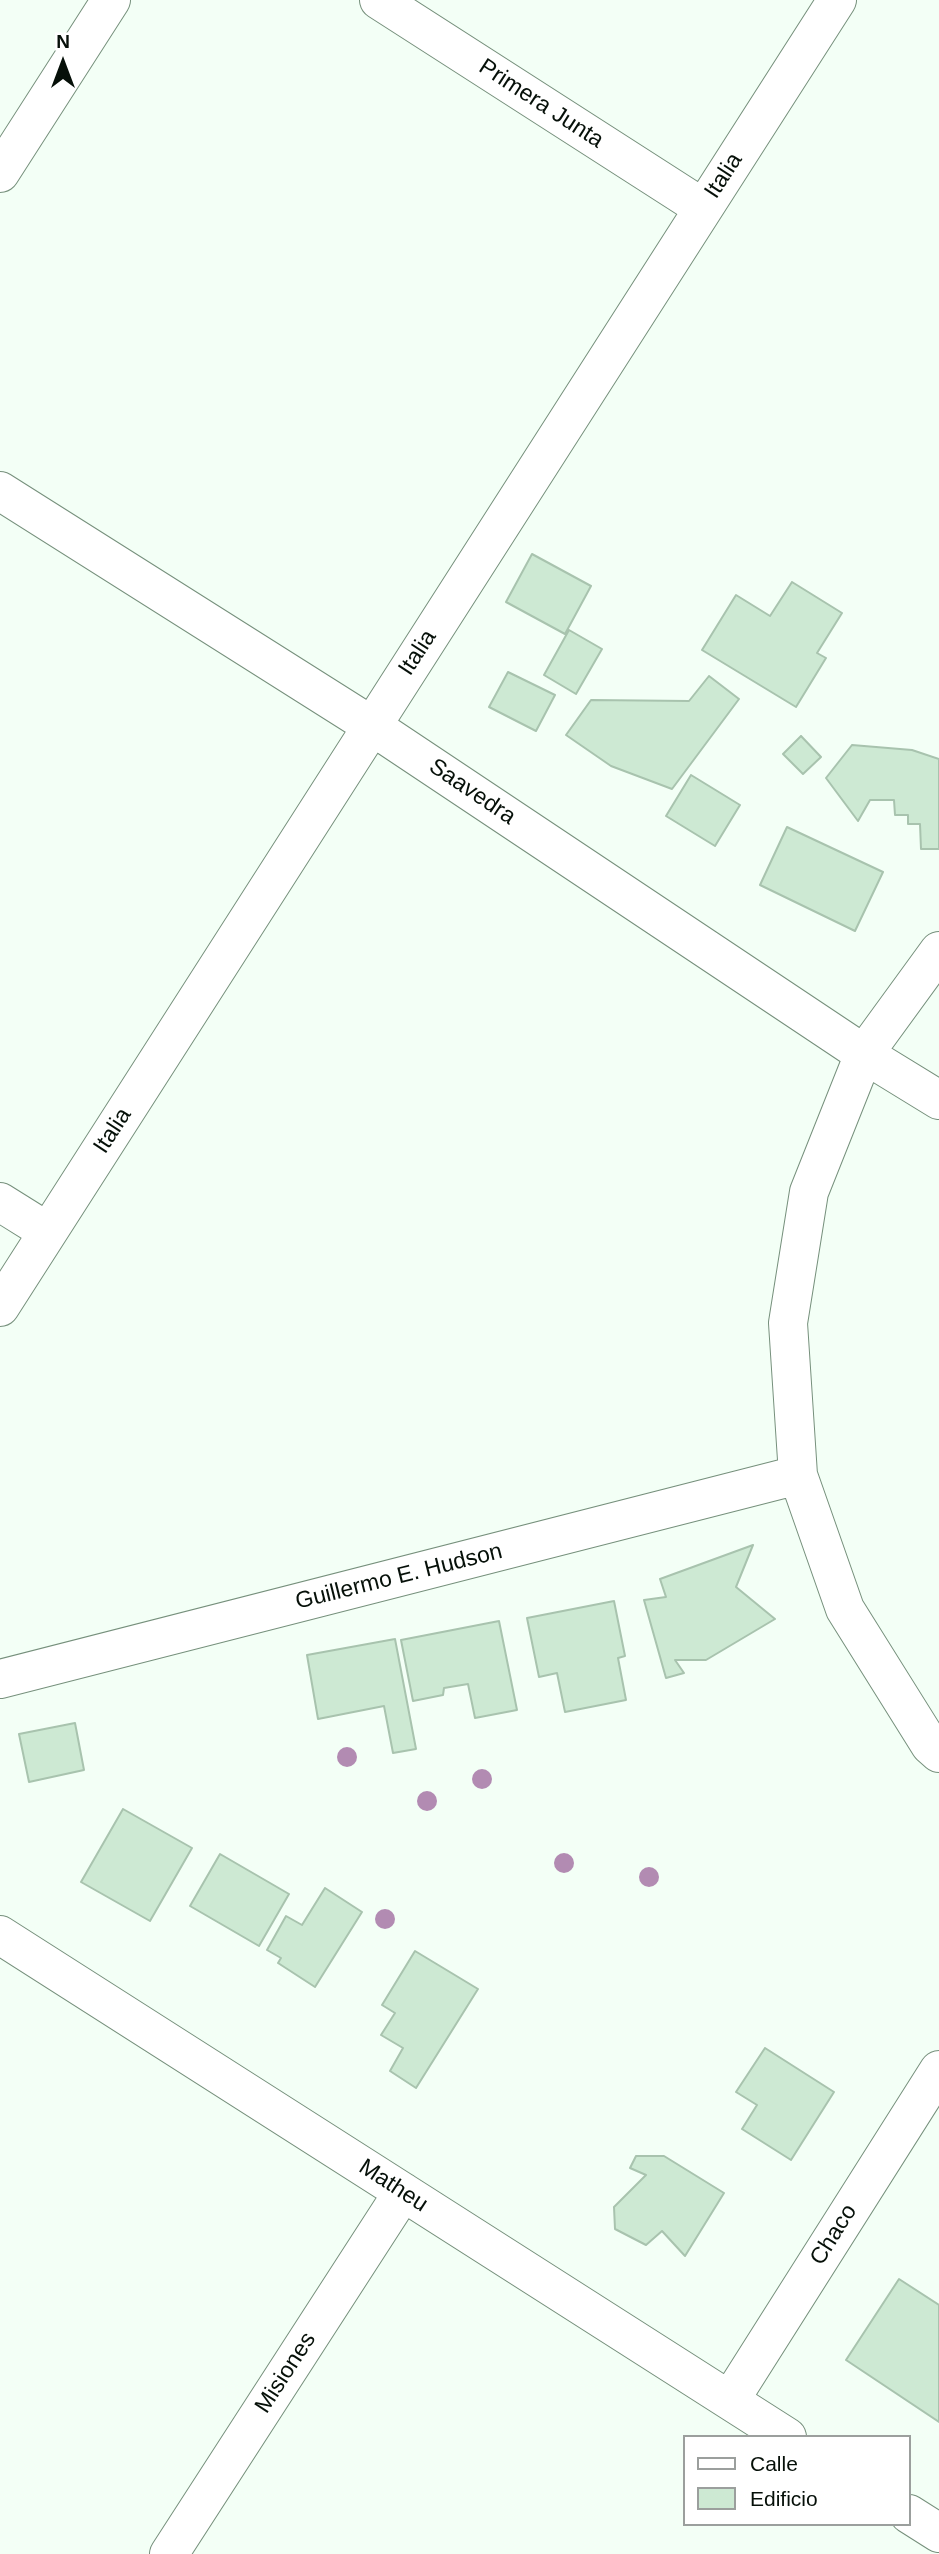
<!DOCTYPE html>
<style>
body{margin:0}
#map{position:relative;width:939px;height:2554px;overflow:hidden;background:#f3fff6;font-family:Helvetica,sans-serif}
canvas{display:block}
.legend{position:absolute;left:683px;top:2435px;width:228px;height:91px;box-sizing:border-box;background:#fff;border:2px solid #9b9f9d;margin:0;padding:9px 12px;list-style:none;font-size:21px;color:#061009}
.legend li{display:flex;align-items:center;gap:14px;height:35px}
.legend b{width:35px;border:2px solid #9b9f9d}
.north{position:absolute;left:28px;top:28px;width:70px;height:70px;-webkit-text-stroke:5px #fff;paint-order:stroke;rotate:0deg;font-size:19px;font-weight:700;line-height:28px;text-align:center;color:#061009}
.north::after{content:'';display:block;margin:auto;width:24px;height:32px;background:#061009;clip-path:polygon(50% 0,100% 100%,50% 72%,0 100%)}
</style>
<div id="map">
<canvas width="939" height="2554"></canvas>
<ul class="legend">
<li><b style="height:9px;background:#fff"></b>Calle</li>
<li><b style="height:19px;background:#cde9d3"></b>Edificio</li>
</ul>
<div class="north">N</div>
</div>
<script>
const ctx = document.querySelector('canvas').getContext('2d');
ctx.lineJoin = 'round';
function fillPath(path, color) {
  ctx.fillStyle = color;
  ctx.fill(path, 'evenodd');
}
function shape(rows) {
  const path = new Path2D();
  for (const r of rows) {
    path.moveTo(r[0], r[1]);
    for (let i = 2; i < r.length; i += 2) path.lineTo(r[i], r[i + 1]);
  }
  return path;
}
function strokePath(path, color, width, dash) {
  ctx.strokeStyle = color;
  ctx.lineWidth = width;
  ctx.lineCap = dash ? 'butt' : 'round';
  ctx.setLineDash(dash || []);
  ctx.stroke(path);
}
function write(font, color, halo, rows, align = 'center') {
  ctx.font = font + ' Helvetica,sans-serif';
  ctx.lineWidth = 5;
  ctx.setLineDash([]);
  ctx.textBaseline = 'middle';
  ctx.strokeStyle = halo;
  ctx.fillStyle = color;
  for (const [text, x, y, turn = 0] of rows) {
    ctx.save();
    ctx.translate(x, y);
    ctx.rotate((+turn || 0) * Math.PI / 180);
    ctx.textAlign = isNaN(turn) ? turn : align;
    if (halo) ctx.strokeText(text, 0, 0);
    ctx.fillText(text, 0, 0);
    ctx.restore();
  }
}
const building = shape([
 [532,554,591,586,565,634,506,602,532,554],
 [792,582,842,613,817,653,826,658,796,707,702,650,736,595,770,616,792,582],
 [569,630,602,649,576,694,544,675,569,630],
 [508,672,555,695,536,731,489,707,508,672],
 [709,676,739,699,672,789,611,766,566,735,591,700,689,701,709,676],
 [801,736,821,757,803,774,783,754,801,736],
 [852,745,912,750,939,759,939,849,921,849,920,824,908,824,908,815,895,815,894,800,870,800,858,821,826,778,852,745],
 [691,775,740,805,715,846,666,816,691,775],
 [787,827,883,872,855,931,760,885,787,827],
 [753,1545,736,1587,775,1619,706,1660,675,1660,684,1673,666,1678,644,1600,666,1597,660,1579,753,1545],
 [614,1601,625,1656,618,1658,626,1700,565,1712,557,1673,539,1677,527,1618,614,1601],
 [499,1621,517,1710,475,1718,468,1684,444,1688,443,1695,413,1701,401,1640,499,1621],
 [395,1639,416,1749,393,1753,384,1706,318,1719,307,1655,395,1639],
 [75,1723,84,1770,29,1782,19,1734,75,1723],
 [123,1809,192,1848,150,1921,81,1882,123,1809],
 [220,1854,289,1894,259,1946,190,1906,220,1854],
 [325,1888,362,1912,315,1987,278,1963,281,1958,267,1950,286,1916,302,1925,325,1888],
 [415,1951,478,1989,416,2088,390,2071,403,2048,381,2035,395,2013,382,2005,415,1951],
 [765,2048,834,2092,791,2160,742,2129,757,2105,736,2092,765,2048],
 [636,2156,664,2156,724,2193,685,2256,662,2231,646,2245,615,2229,614,2207,646,2175,630,2168,636,2156],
 [899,2279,939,2305,939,2422,846,2360,899,2279]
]);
fillPath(building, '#cde9d3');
strokePath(building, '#a8c3ae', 2);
const minor = shape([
 [379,0,703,208],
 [0,173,111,0],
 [0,491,372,726,864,1054,939,1100],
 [939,951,864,1054,809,1192,788,1323,798,1475,845,1609,930,1745,939,1753],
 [0,1202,48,1232],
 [0,1307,837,0],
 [0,1679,798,1475],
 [0,1935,787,2437],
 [730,2400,939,2070],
 [909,2514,939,2533],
 [169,2554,403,2192]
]);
strokePath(minor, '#76907c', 40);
strokePath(minor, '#fff', 38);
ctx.fillStyle = '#b28bb2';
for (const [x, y] of [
 [347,1757],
 [482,1779],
 [427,1801],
 [564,1863],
 [649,1877],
 [385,1919]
]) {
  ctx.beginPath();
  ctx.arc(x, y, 10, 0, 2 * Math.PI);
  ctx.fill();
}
write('23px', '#061009', '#fff', [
 ["Primera Junta",541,104,33],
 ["Italia",724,176,-57],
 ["Italia",418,653,-57],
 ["Saavedra",472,792,34],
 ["Italia",113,1131,-57],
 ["Guillermo E. Hudson",399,1577,-14],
 ["Matheu",393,2186,33],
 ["Chaco",834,2235,-58],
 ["Misiones",286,2373,-57]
]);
</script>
